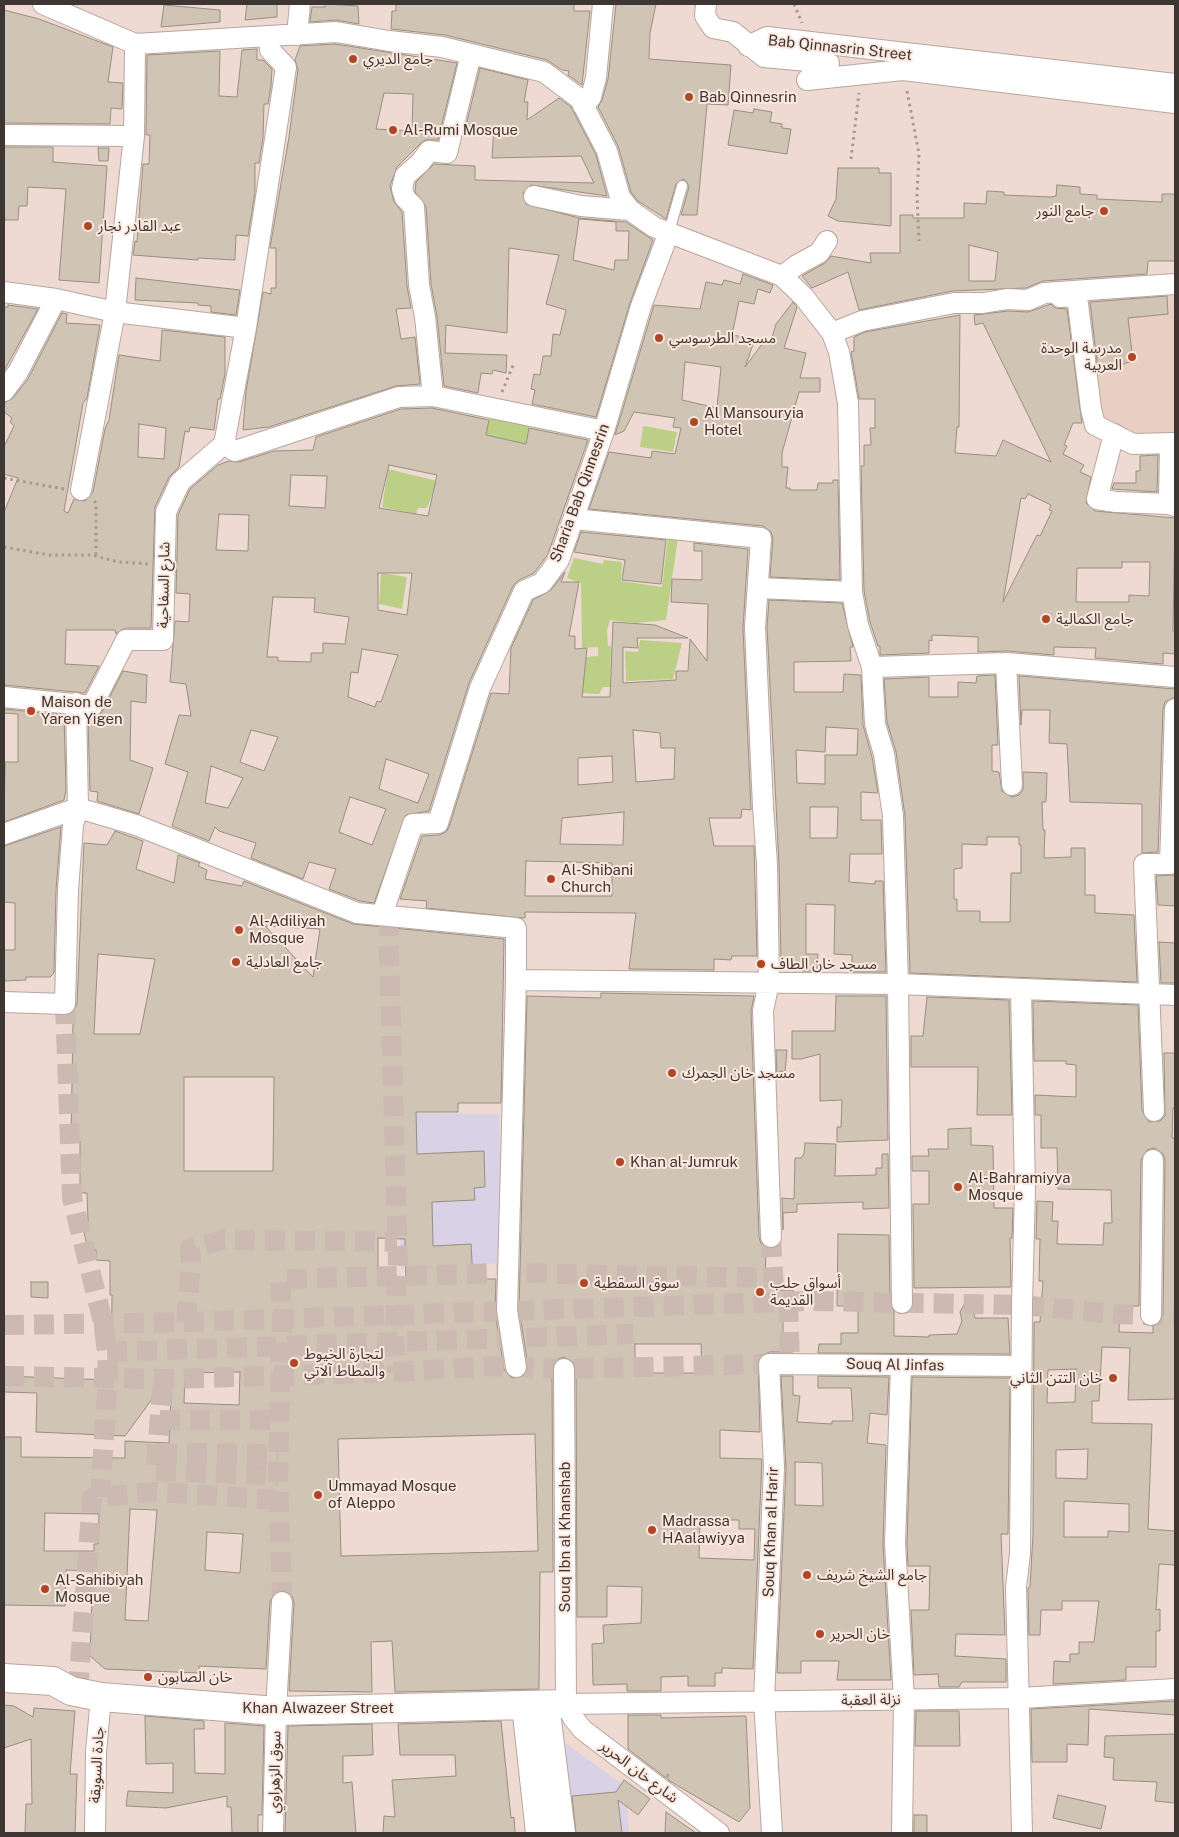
<!DOCTYPE html>
<meta charset="utf-8">
<style>
body{margin:0}
#map{position:relative;width:1179px;height:1837px;overflow:hidden;background:#eedad2;font-family:"Public Sans",sans-serif}
canvas{display:block}
.frame{position:absolute;inset:0;border:5px solid #3d3632;pointer-events:none}
</style>
<div id="map">
<canvas width="1179" height="1837"></canvas>
<div class="frame"></div>
</div>
<script>
const ctx = document.querySelector('canvas').getContext('2d');
ctx.lineJoin = 'round';
function fillPath(path, color) {
  ctx.fillStyle = color;
  ctx.fill(path, 'evenodd');
}
function shape(rows) {
  const path = new Path2D();
  for (const r of rows) {
    path.moveTo(r[0], r[1]);
    for (let i = 2; i < r.length; i += 2) path.lineTo(r[i], r[i + 1]);
  }
  return path;
}
function strokePath(path, color, width, dash) {
  ctx.strokeStyle = color;
  ctx.lineWidth = width;
  ctx.lineCap = dash ? 'butt' : 'round';
  ctx.setLineDash(dash || []);
  ctx.stroke(path);
}
function write(font, color, halo, rows, align = 'center') {
  ctx.font = font + ' "Public Sans","Noto Sans Arabic",sans-serif';
  ctx.lineWidth = 4;
  ctx.setLineDash([]);
  ctx.textBaseline = 'middle';
  ctx.strokeStyle = halo;
  ctx.fillStyle = color;
  for (const [text, x, y, turn = 0] of rows) {
    ctx.save();
    ctx.translate(x, y);
    ctx.rotate((+turn || 0) * Math.PI / 180);
    ctx.textAlign = isNaN(turn) ? turn : align;
    if (halo) ctx.strokeText(text, 0, 0);
    ctx.fillText(text, 0, 0);
    ctx.restore();
  }
}
fillPath(shape([
 [398,1113,499,1114,503,1263,401,1269],
 [565,1743,625,1786,629,1833,574,1833]
]), '#d9d1e6');
fillPath(shape([
 [1175,290,1175,432,1136,435,1094,416,1083,297]
]), '#e9cec2');
fillPath(shape([
 [491,411,531,419,526,444,486,435],
 [643,426,677,432,673,452,640,447],
 [388,469,437,481,427,508,418,508,416,514,382,507],
 [668,536,678,538,666,620,635,623,610,620,607,630,608,646,611,646,610,687,603,687,599,694,579,693,586,657,598,656,598,647,582,648,581,583,567,578,574,558,603,564,604,560,622,562,621,581,662,587],
 [381,573,407,577,402,609,379,604],
 [640,640,682,643,673,679,626,681,625,651,638,652]
]), '#bccf86');
const building = shape([
 [247,4,277,4,277,17,245,20,247,4],
 [325,4,358,6,359,24,336,20,310,22,312,7,325,7,325,4],
 [396,4,574,4,574,11,590,11,582,85,568,75,569,71,562,70,547,60,445,35,391,29,392,11,396,11,396,4],
 [616,4,656,4,650,33,649,59,731,65,728,105,707,104,697,215,681,215,689,187,687,182,683,179,676,184,666,219,638,201,631,192,618,146,598,107,602,100,608,79,616,4],
 [164,5,220,10,220,22,161,27,164,5],
 [4,10,39,19,113,47,108,82,123,83,122,109,111,108,110,124,4,123,4,10],
 [335,44,457,63,438,140,425,140,420,144,397,167,390,186,394,202,402,212,407,286,411,308,396,309,401,339,415,337,420,384,396,386,269,427,243,430,246,391,263,292,271,294,271,288,276,288,276,248,270,248,289,137,298,69,295,60,300,46,335,44],
 [384,93,413,94,412,131,376,129,384,93],
 [257,49,257,60,263,60,272,69,271,86,268,104,264,104,263,138,259,163,255,163,255,192,248,236,236,235,235,260,198,258,198,260,133,255,135,241,137,242,143,164,149,164,150,135,146,135,147,55,220,51,219,96,237,97,242,50,257,49],
 [480,68,528,80,524,102,528,102,527,120,559,98,571,107,596,155,607,196,531,185,523,193,526,204,579,218,626,222,653,240,630,303,596,417,532,404,535,390,531,389,534,374,540,375,543,356,551,356,553,334,560,335,566,310,546,304,559,255,509,248,507,333,446,325,445,353,507,355,506,373,493,370,492,374,481,373,478,393,444,386,437,316,431,284,426,206,415,192,416,182,434,164,475,166,475,180,594,183,581,156,492,158,494,128,466,126,480,68],
 [579,219,616,222,616,231,629,231,628,260,615,260,614,270,573,260,579,219],
 [754,109,772,112,770,122,782,124,782,128,791,129,787,154,728,145,734,110,753,113,754,109],
 [4,147,53,147,53,162,107,166,99,283,59,280,66,189,28,187,27,206,19,206,18,220,4,220,4,147],
 [98,148,109,148,108,161,99,161,98,148],
 [838,168,879,168,879,173,891,173,891,226,838,221,828,216,836,199,838,168],
 [1057,185,1080,187,1080,194,1097,195,1097,199,1162,202,1162,194,1175,194,1175,261,1148,261,1147,274,1043,281,1026,288,952,291,859,310,848,272,812,288,802,276,825,263,831,256,871,263,870,253,900,253,900,215,913,215,913,218,964,218,964,203,986,204,987,191,1004,192,1004,195,1051,197,1056,196,1057,185],
 [969,245,998,252,995,281,969,281,969,245],
 [743,274,773,285,770,293,758,289,754,304,739,301,732,335,755,339,745,367,765,340,771,341,776,324,793,302,797,307,784,348,806,353,800,378,820,378,820,392,799,392,782,453,782,467,788,467,786,488,790,488,790,490,817,490,818,483,833,483,833,480,838,480,840,580,770,577,773,538,771,532,763,526,589,509,609,452,651,458,652,451,675,454,681,428,673,427,675,418,634,412,624,431,615,435,654,305,700,309,706,282,722,285,724,280,740,284,743,274],
 [685,362,721,367,717,408,682,400,685,362],
 [136,278,240,290,236,315,211,312,211,306,198,305,198,303,135,300,136,278],
 [1167,296,1168,314,1128,318,1133,362,1125,363,1118,369,1098,371,1090,302,1167,296],
 [1051,304,1055,308,1067,309,1082,423,1073,423,1064,445,1067,446,1063,454,1084,465,1080,472,1091,477,1086,503,1095,511,1175,518,1173,631,1175,632,1175,654,1163,653,1163,664,1095,658,1096,648,1054,647,1054,655,1007,651,978,652,978,637,932,635,932,641,929,640,929,653,880,655,880,646,878,646,870,622,864,591,861,466,864,466,864,445,871,445,870,428,875,428,875,399,859,399,851,352,854,351,854,337,865,332,960,315,959,427,957,427,955,453,996,456,1003,440,1051,462,983,323,975,325,974,315,1008,311,1028,312,1051,304],
 [1028,494,1051,505,1049,510,1052,511,1040,536,1037,535,1003,602,1021,498,1025,499,1028,494],
 [1122,562,1150,562,1149,596,1129,595,1129,602,1076,602,1077,568,1122,568,1122,562],
 [8,305,38,309,4,371,4,307,8,307,8,305],
 [62,313,67,314,66,323,100,325,87,398,83,403,64,511,68,513,74,499,85,501,93,492,105,429,109,420,119,355,160,361,162,330,225,337,225,374,220,399,218,399,214,430,190,427,189,432,185,431,179,467,169,477,155,507,151,628,125,628,116,634,115,630,66,630,65,664,99,666,85,693,4,685,4,512,18,478,4,474,4,447,14,426,10,422,12,418,4,412,4,403,13,398,28,379,62,313],
 [139,424,166,428,164,459,138,457,139,424],
 [432,408,489,420,486,435,526,444,529,428,588,440,548,554,534,573,519,580,513,586,469,683,429,811,406,815,374,903,360,901,329,889,336,869,309,862,303,879,251,858,256,843,219,831,215,827,209,841,172,826,188,772,165,764,179,715,191,716,186,684,170,682,175,621,189,622,190,594,176,593,178,515,190,489,218,465,229,461,239,462,274,451,313,450,316,437,401,409,432,408],
 [389,465,437,475,428,516,379,508,389,465],
 [291,475,327,476,325,508,289,506,291,475],
 [219,514,249,515,248,551,216,550,219,514],
 [378,573,412,573,407,615,378,610,378,573],
 [273,597,315,598,314,612,349,617,345,644,323,643,323,653,311,653,311,662,278,661,278,657,267,657,273,597],
 [362,649,398,655,381,702,377,701,375,707,348,697,351,672,358,673,362,649],
 [251,730,278,737,264,771,240,762,251,730],
 [386,759,429,774,418,803,379,789,386,759],
 [211,766,243,778,228,808,205,803,211,766],
 [350,797,386,809,372,845,339,832,350,797],
 [1158,455,1157,492,1112,489,1114,483,1136,483,1136,471,1140,471,1140,456,1158,455],
 [581,532,666,540,661,584,622,580,625,560,574,552,581,532],
 [694,543,748,549,743,628,751,810,742,809,741,818,709,818,714,846,754,846,757,956,732,956,731,960,714,959,714,970,629,969,636,913,525,912,525,918,522,918,426,908,427,901,400,899,422,836,439,835,446,832,449,827,491,693,509,694,511,648,533,600,551,590,565,572,561,582,579,582,569,636,575,636,575,649,587,648,582,697,610,697,613,622,655,625,688,638,637,638,638,648,623,647,623,683,676,680,676,671,688,671,690,639,707,661,708,604,671,602,672,579,702,580,702,551,694,551,694,543],
 [633,730,660,733,661,748,675,748,674,779,636,782,633,730],
 [612,756,613,782,578,785,578,758,612,756],
 [624,812,623,845,560,844,562,818,624,812],
 [526,861,612,863,612,896,525,896,526,861],
 [769,600,842,603,853,647,850,647,851,661,794,662,794,692,843,692,844,674,861,675,863,725,872,757,878,793,861,792,861,820,881,820,882,854,850,854,849,882,875,884,875,881,883,881,886,972,852,972,852,955,834,954,835,905,806,904,806,954,818,954,817,971,802,971,802,962,781,962,779,864,767,627,769,600],
 [826,727,858,729,857,755,825,755,825,784,797,783,796,750,825,752,826,727],
 [810,807,838,807,837,838,810,838,810,807],
 [123,671,147,675,146,703,131,701,130,760,153,768,139,814,97,801,98,792,90,791,88,718,97,717,102,712,123,671],
 [995,675,998,745,992,745,992,771,999,772,1002,791,1012,797,1019,795,1023,790,1023,772,1047,773,1046,802,1042,802,1043,830,1045,830,1044,858,1071,857,1071,848,1085,848,1085,895,1095,895,1095,913,1134,915,1137,982,910,973,905,816,896,752,887,722,884,679,929,677,929,697,958,697,958,682,976,683,977,676,995,675],
 [987,837,1019,837,1019,845,1021,845,1021,873,1011,873,1010,922,980,922,980,911,957,911,957,899,954,899,954,869,962,868,962,844,987,845,987,837],
 [1019,676,1175,689,1175,697,1165,702,1163,709,1158,852,1142,853,1142,804,1070,802,1067,744,1049,743,1050,710,1022,710,1021,725,1019,676],
 [4,709,64,715,66,790,64,800,4,822,5,762,18,762,18,714,4,713,4,709],
 [61,827,56,890,54,973,50,977,26,977,26,980,4,981,4,950,15,950,15,903,4,902,4,846,61,827],
 [115,831,143,841,136,869,174,883,178,855,200,863,198,866,207,870,205,879,242,886,244,881,353,924,504,939,501,1103,458,1103,458,1112,416,1112,417,1154,484,1151,485,1187,474,1188,475,1200,432,1202,433,1246,471,1244,473,1279,496,1279,495,1312,504,1369,512,1378,523,1376,528,1366,519,1309,527,996,601,998,601,993,754,996,751,1011,759,1237,761,1244,766,1248,765,1281,779,1281,779,1290,793,1290,793,1307,783,1308,783,1344,793,1344,793,1352,769,1352,758,1359,760,1432,720,1430,720,1458,762,1459,753,1669,722,1668,722,1673,715,1673,715,1686,688,1686,688,1676,661,1677,661,1691,627,1691,627,1684,593,1685,592,1644,604,1643,603,1625,641,1623,642,1587,607,1586,607,1617,577,1617,576,1369,574,1363,564,1357,558,1359,552,1369,553,1572,540,1572,539,1689,395,1692,392,1641,371,1642,372,1692,289,1691,294,1603,292,1596,283,1590,276,1592,270,1601,266,1669,199,1666,199,1673,105,1669,90,1656,93,1571,66,1570,65,1606,4,1605,4,1437,21,1437,21,1457,125,1458,125,1441,169,1443,172,1372,125,1436,36,1432,37,1393,4,1392,4,1376,111,1380,112,1295,110,1295,110,1261,96,1260,96,1250,88,1250,82,1223,88,1222,87,1193,80,1193,80,1141,71,1140,73,1023,70,1023,71,1014,77,1004,84,843,107,845,115,831],
 [265,926,320,929,313,977,265,926],
 [98,954,155,959,140,1034,94,1034,98,954],
 [184,1077,274,1077,273,1171,184,1171,184,1077],
 [378,1238,405,1239,406,1279,378,1280,378,1238],
 [635,1344,701,1344,702,1373,635,1373,635,1344],
 [240,1372,239,1405,184,1403,185,1373,240,1372],
 [535,1434,538,1551,341,1556,338,1439,535,1434],
 [130,1509,157,1510,148,1621,125,1620,130,1509],
 [45,1513,99,1514,98,1544,94,1544,94,1551,44,1551,45,1513],
 [700,1520,739,1520,739,1529,755,1529,754,1560,699,1558,700,1520],
 [207,1532,243,1534,240,1573,205,1570,207,1532],
 [1175,875,1175,906,1158,905,1156,876,1175,875],
 [1159,942,1175,943,1175,983,1161,983,1159,942],
 [836,996,886,996,888,1140,837,1142,837,1127,841,1127,842,1100,820,1101,820,1054,801,1059,792,1059,792,1031,835,1031,836,996],
 [927,997,1009,1000,1012,1115,977,1115,978,1067,911,1067,911,1036,923,1036,927,997],
 [1033,1001,1138,1005,1142,1111,1149,1122,1160,1121,1165,1116,1164,1053,1175,1053,1175,1108,1173,1108,1172,1138,1175,1138,1175,1399,1128,1400,1130,1348,1102,1347,1099,1401,1092,1401,1092,1423,1152,1424,1148,1529,1175,1531,1175,1565,1159,1564,1156,1610,1160,1609,1160,1631,1156,1631,1156,1667,1126,1667,1126,1680,1053,1684,1054,1661,1070,1662,1070,1654,1079,1654,1079,1642,1094,1642,1099,1601,1062,1601,1062,1610,1041,1610,1040,1635,1029,1635,1028,1588,1030,1587,1033,1534,1034,1322,1040,1322,1043,1281,1039,1281,1040,1239,1036,1239,1037,1201,1053,1202,1052,1221,1058,1221,1057,1244,1103,1245,1104,1223,1112,1223,1111,1190,1058,1189,1057,1148,1041,1148,1041,1115,1035,1115,1035,1095,1076,1097,1076,1065,1066,1064,1066,1061,1034,1061,1033,1001],
 [1154,1148,1163,1154,1165,1160,1163,1316,1161,1321,1153,1326,1153,1333,1119,1332,1120,1306,1139,1306,1141,1160,1147,1150,1154,1148],
 [1076,1369,1075,1402,1047,1403,1048,1370,1076,1369],
 [1088,1449,1087,1479,1056,1478,1056,1450,1088,1449],
 [1066,1501,1129,1504,1129,1532,1108,1531,1108,1537,1064,1537,1064,1502,1066,1501],
 [776,1050,787,1050,785,1072,780,1071,779,1079,777,1079,776,1050],
 [971,1128,971,1145,993,1146,994,1208,1013,1208,1012,1238,1010,1238,1011,1287,914,1288,913,1204,929,1204,929,1171,912,1171,912,1156,929,1156,928,1149,948,1149,948,1129,971,1128],
 [805,1143,836,1144,835,1176,876,1175,876,1168,882,1168,882,1154,888,1154,889,1208,863,1209,863,1202,797,1204,797,1212,783,1213,783,1230,782,1198,794,1199,795,1158,801,1158,804,1154,805,1143],
 [838,1234,889,1235,890,1303,894,1311,894,1336,929,1337,929,1335,957,1334,962,1321,960,1312,966,1301,973,1310,975,1318,1008,1318,1010,1354,818,1353,819,1344,841,1344,841,1333,858,1333,858,1306,837,1306,838,1234],
 [31,1282,48,1282,48,1298,31,1297,31,1282],
 [781,1376,793,1376,793,1395,800,1396,797,1422,832,1424,832,1421,853,1421,851,1388,818,1388,818,1376,889,1377,887,1415,870,1413,867,1443,886,1445,883,1544,891,1680,837,1680,839,1661,801,1661,801,1673,777,1673,786,1468,781,1376],
 [795,1462,822,1463,823,1506,795,1505,795,1462],
 [912,1377,1010,1378,1008,1534,1001,1534,1005,1635,956,1634,955,1656,1006,1659,1006,1682,962,1682,959,1687,939,1687,938,1674,914,1675,911,1610,929,1610,930,1566,908,1566,907,1543,912,1377],
 [1175,1701,1175,1715,1089,1709,1088,1745,1067,1744,1067,1762,1032,1762,1031,1709,1175,1701],
 [4,1705,14,1706,33,1717,34,1708,75,1711,70,1774,77,1774,75,1833,25,1833,26,1804,32,1804,31,1739,4,1748,4,1705],
 [916,1711,959,1711,960,1746,915,1746,916,1711],
 [628,1715,661,1715,661,1718,746,1716,750,1808,739,1822,668,1780,668,1774,666,1778,628,1749,628,1715],
 [145,1716,204,1721,204,1729,194,1729,195,1773,225,1774,225,1723,264,1726,262,1815,258,1815,258,1833,232,1833,231,1807,227,1807,227,1796,166,1808,126,1806,128,1791,173,1793,173,1763,146,1764,145,1716],
 [501,1721,511,1818,514,1817,515,1833,383,1833,384,1816,395,1817,392,1780,456,1776,455,1755,400,1755,398,1724,501,1721],
 [372,1724,373,1755,343,1756,343,1783,352,1782,356,1833,285,1833,288,1726,372,1724],
 [1175,1734,1175,1803,1155,1801,1157,1782,1113,1780,1114,1758,1104,1757,1105,1736,1175,1734],
 [624,1780,650,1799,638,1815,618,1800,622,1833,576,1833,572,1796,616,1792,624,1780],
 [1058,1795,1106,1806,1101,1829,1053,1818,1058,1795],
 [666,1812,696,1833,665,1833,666,1812],
 [914,1815,927,1815,927,1833,914,1833,914,1815]
]);
fillPath(building, '#d0c4b5');
strokePath(building, '#998e80', 1);
strokePath(shape([
 [388,916,398,1264,394,1341,397,1372],
 [65,1004,72,1198,103,1322,107,1352,108,1378,100,1497],
 [771,1237,774,1290],
 [788,1302,790,1363],
 [186,1322,191,1262,190,1248,224,1240,397,1242],
 [4,1325,186,1322,812,1301,1022,1305,1114,1314,1175,1316],
 [107,1352,633,1334],
 [4,1376,170,1379,397,1372,494,1366,564,1369,769,1364],
 [160,1420,280,1420],
 [157,1453,278,1454],
 [156,1465,163,1379],
 [156,1471,278,1475],
 [282,1602,278,1475,282,1317,280,1279,507,1273,773,1278],
 [78,1692,92,1498,154,1492,279,1500]
]), '#cbb9b2', 20, [20, 10]);
const lane = shape([
 [669,232,682,186]
]);
const street = shape([
 [43,4,135,44,336,32,389,41,442,47,544,72,580,99,607,151,620,197,630,210,654,227,782,276,804,297,832,333,839,352,848,403,852,592,858,625,872,667,1006,663,1175,677],
 [706,4,705,16,713,28,733,32,764,57,829,63,807,80,903,70,1175,103],
 [297,35,300,4],
 [269,37,270,50,286,67,246,328,224,444,235,451,399,397,433,396,604,431],
 [748,46,767,37,1175,84],
 [583,106,591,97,596,78,603,4],
 [4,135,134,136],
 [534,196,581,206,630,210],
 [782,276,797,265,819,253,827,241],
 [4,292,56,299,115,312,246,328],
 [1060,297,1077,296,1091,409,1095,425,1133,444,1175,443],
 [832,333,862,321,954,303,983,303,1007,299,1028,300,1044,293,1175,284],
 [4,391,18,372,56,299],
 [433,396,425,317,419,285,414,207,405,198,402,189,405,176,420,163,429,151,447,153,471,54],
 [1114,434,1097,499,1116,502,1169,504],
 [1170,443,1169,504,1175,506],
 [81,490,115,312,134,136,135,44],
 [574,519,761,538,755,627,763,807,767,864,769,982,763,1011,771,1237],
 [758,588,852,592],
 [1006,663,1012,785],
 [872,667,875,724,884,754,893,816,898,984,902,1303],
 [4,697,92,706,126,640,163,640,166,512,180,482,224,444],
 [4,834,78,808,136,825,357,913,516,928,516,980,898,984,1175,995],
 [382,915,413,824,438,823,480,688,524,591,542,583,559,560,604,431,641,306,669,232],
 [516,980,507,1310,516,1367],
 [1021,990,1025,1189,1022,1305,1020,1554,1016,1587,1022,1833],
 [4,1002,65,1004,68,890,73,825,78,808,76,703],
 [1154,1111,1144,864,1170,864,1175,709],
 [1151,1315,1153,1160],
 [901,1365,895,1543,904,1700,902,1833],
 [564,1369,566,1704,573,1718,583,1730,719,1833],
 [566,1704,1020,1698,1175,1689],
 [95,1833,96,1752,101,1697],
 [273,1833,276,1711,282,1602],
 [772,1833,764,1700,774,1467,769,1364,1021,1366]
]);
const secondary = shape([
 [4,1678,53,1681,71,1691,101,1697,276,1711,566,1704],
 [526,1705,540,1833],
 [545,1705,561,1833]
]);
strokePath(lane, '#b8a69e', 12);
strokePath(street, '#b8a69e', 22);
strokePath(secondary, '#b8a69e', 30);
strokePath(shape([
 [794,4,802,23],
 [907,91,919,154,917,196,919,241],
 [851,159,859,93],
 [502,392,514,363],
 [4,478,64,489],
 [94,501,96,503,96,557],
 [4,547,49,555,91,555,119,562,149,564]
]), '#a79891', 3, [2.5, 4]);
strokePath(lane, '#fff', 10);
strokePath(street, '#fff', 20);
strokePath(secondary, '#fff', 28);
for (const [x, y, r, color] of [
 [353,59,5,"#ae4627"],
 [689,97,5,"#ae4627"],
 [393,130,5,"#ae4627"],
 [1104,211,5,"#ae4627"],
 [88,226,5,"#ae4627"],
 [659,338,5,"#ae4627"],
 [1132,357,5,"#ae4627"],
 [694,422,5,"#ae4627"],
 [1046,619,5,"#ae4627"],
 [31,711,5,"#ae4627"],
 [551,879,5,"#ae4627"],
 [239,930,5,"#ae4627"],
 [236,962,5,"#ae4627"],
 [761,964,5,"#ae4627"],
 [672,1073,5,"#ae4627"],
 [620,1162,5,"#ae4627"],
 [958,1187,5,"#ae4627"],
 [584,1283,5,"#ae4627"],
 [760,1292,5,"#ae4627"],
 [294,1363,5,"#ae4627"],
 [1113,1378,5,"#ae4627"],
 [318,1495,5,"#ae4627"],
 [652,1530,5,"#ae4627"],
 [807,1575,5,"#ae4627"],
 [45,1589,5,"#ae4627"],
 [820,1634,5,"#ae4627"],
 [148,1677,5,"#ae4627"]
]) {
  const dot = new Path2D();
  dot.arc(x, y, r, 0, 2 * Math.PI);
  ctx.fillStyle = color;
  ctx.fill(dot);
  strokePath(dot, '#fce8df', 2);
}
write('15px', '#3d3632', '#fce8df', [
 ["Bab Qinnasrin Street",840,48,6],
 ["Sharia Bab Qinnesrin",580,493,-70],
 ["شارع السفاحية",164,585,-89],
 ["Souq Al Jinfas",895,1365,1],
 ["Souq Khan al Harir",771,1532,-88],
 ["Souq Ibn al Khanshab",565,1537,-90],
 ["نزلة العقبة",871,1700,-1],
 ["Khan Alwazeer Street",318,1708],
 ["جادة السويقة",97,1765,-87],
 ["سوق الزهراوي",275,1772,-89],
 ["شارع خان الحرير",639,1772,37]
]);
write('15px', '#3d3632', '#fce8df', [
 ["جامع الديري",363,59],
 ["Bab Qinnesrin",699,97],
 ["Al-Rumi Mosque",403,130],
 ["جامع النور",1094,211,"right"],
 ["عبد القادر نجار",98,226],
 ["مسجد الطرسوسي",669,338],
 ["مدرسة الوحدة",1122,348,"right"],
 ["العربية",1122,365,"right"],
 ["Al Mansouryia",704,413],
 ["Hotel",704,430],
 ["جامع الكمالية",1056,619],
 ["Maison de",41,702],
 ["Yaren Yigen",41,719],
 ["Al-Shibani",561,870],
 ["Church",561,887],
 ["Al-Adiliyah",249,921],
 ["Mosque",249,938],
 ["جامع العادلية",246,962],
 ["مسجد خان الطاف",771,964],
 ["مسجد خان الجمرك",682,1073],
 ["Khan al-Jumruk",630,1162],
 ["Al-Bahramiyya",968,1178],
 ["Mosque",968,1195],
 ["سوق السقطية",594,1283],
 ["أسواق حلب",770,1283],
 ["القديمة",770,1300],
 ["لتجارة الخيوط",304,1354],
 ["والمطاط آلاتي",304,1371],
 ["خان التتن الثاني",1103,1378,"right"],
 ["Ummayad Mosque",328,1486],
 ["of Aleppo",328,1503],
 ["Madrassa",662,1521],
 ["HAalawiyya",662,1538],
 ["جامع الشيخ شريف",817,1575],
 ["Al-Sahibiyah",55,1580],
 ["Mosque",55,1597],
 ["خان الحرير",830,1634],
 ["خان الصابون",158,1677]
], 'left');
</script>
